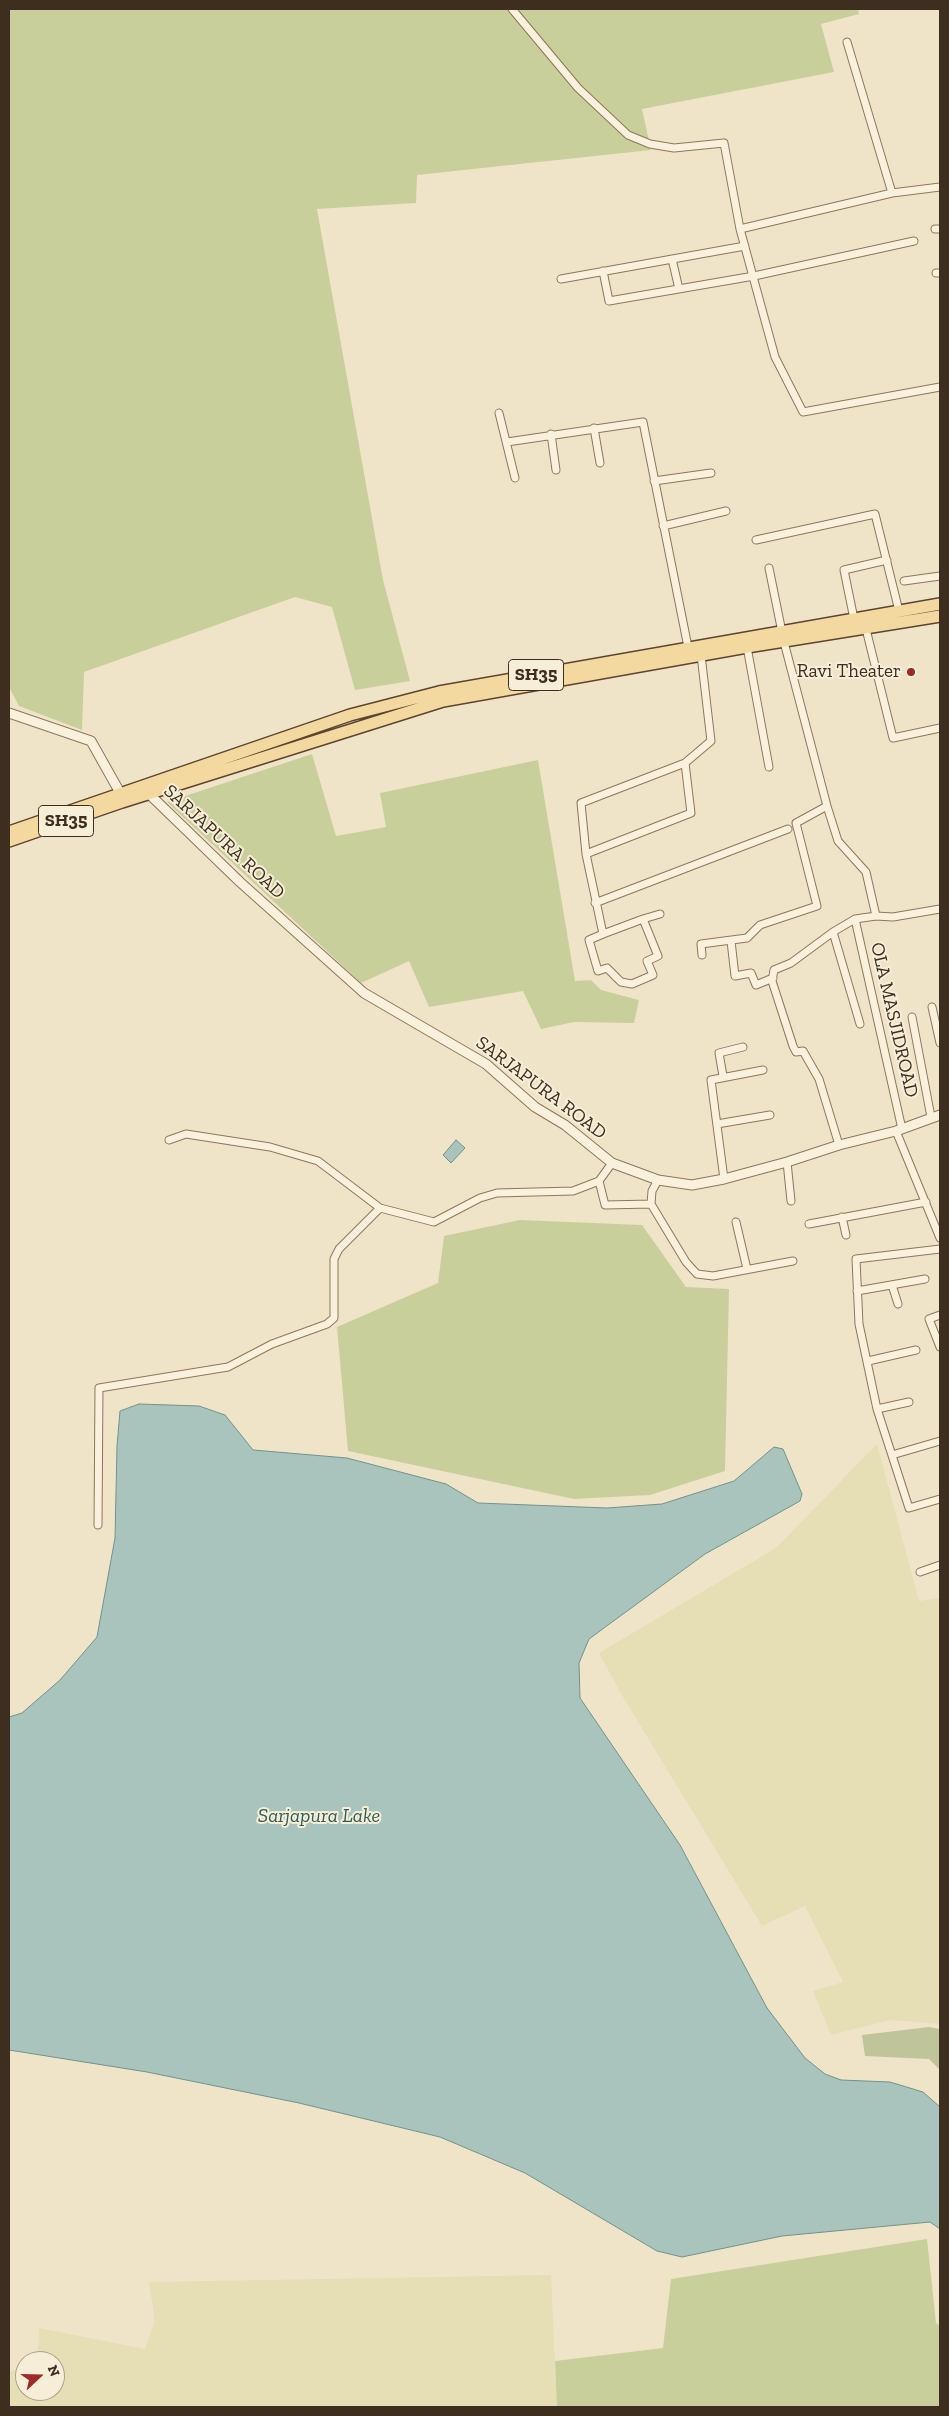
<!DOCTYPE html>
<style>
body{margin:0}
#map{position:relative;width:949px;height:2416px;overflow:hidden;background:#f0e4c8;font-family:"Zilla Slab",serif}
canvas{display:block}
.frame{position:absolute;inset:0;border:10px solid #3d2e20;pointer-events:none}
.north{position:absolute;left:15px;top:2351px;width:50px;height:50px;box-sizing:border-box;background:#f7eed8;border:1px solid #ada18e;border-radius:50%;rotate:69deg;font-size:14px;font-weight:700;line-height:20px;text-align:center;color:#3d2e20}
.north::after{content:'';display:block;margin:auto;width:18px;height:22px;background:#9e2a2b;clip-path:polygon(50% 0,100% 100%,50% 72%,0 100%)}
</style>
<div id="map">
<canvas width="949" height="2416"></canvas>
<div class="frame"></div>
<div class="north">N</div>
</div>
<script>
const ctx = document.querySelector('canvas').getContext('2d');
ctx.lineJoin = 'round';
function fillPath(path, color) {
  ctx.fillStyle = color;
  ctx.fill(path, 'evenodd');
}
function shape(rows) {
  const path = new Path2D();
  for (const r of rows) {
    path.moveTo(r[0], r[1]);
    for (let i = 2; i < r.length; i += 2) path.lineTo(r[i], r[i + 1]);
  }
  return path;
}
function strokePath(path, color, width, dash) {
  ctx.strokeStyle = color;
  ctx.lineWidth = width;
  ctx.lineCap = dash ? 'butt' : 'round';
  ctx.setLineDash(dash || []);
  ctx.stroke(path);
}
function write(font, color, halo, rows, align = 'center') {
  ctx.font = font + ' "Zilla Slab",serif';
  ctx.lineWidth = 4;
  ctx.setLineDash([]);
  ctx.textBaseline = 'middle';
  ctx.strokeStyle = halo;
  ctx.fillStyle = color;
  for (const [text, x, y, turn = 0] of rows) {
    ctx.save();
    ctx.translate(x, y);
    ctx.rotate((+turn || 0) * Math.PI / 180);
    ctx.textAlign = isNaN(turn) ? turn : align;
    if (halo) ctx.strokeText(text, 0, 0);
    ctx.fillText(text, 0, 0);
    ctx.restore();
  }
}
fillPath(shape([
 [877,1444,919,1601,940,1598,940,2024,890,2020,831,2035,813,1991,843,1982,805,1906,762,1926,623,1697,599,1653,776,1548],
 [551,2275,557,2407,9,2407,9,2372,25,2367,25,2391,55,2391,55,2361,35,2361,38,2357,39,2328,145,2349,155,2321,149,2282]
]), '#e6deb5');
fillPath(shape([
 [9,9,858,9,859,14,821,24,834,72,642,109,651,150,417,175,416,203,317,209,383,580,410,681,355,690,332,607,295,597,84,672,82,730,19,706,9,687],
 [312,754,336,836,386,827,380,793,538,760,575,981,591,980,601,990,639,1000,634,1023,574,1022,541,1029,523,991,429,1007,409,961,361,983,167,802],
 [520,1220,642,1225,686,1287,729,1289,725,1471,650,1495,574,1499,348,1451,337,1327,438,1283,444,1236],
 [927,2239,936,2323,940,2326,940,2407,557,2407,555,2361,663,2348,671,2279]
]), '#c9cf9b');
fillPath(shape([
 [929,2027,940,2029,940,2070,929,2059,865,2056,862,2035]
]), '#bfc49a');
const water = shape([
 [456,1140,465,1148,451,1163,443,1155,456,1140],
 [139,1404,199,1406,225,1415,253,1450,347,1458,446,1484,478,1503,607,1508,662,1504,734,1481,774,1447,783,1449,802,1494,800,1501,705,1554,589,1639,579,1663,580,1698,680,1845,767,2008,805,2058,825,2074,841,2080,890,2082,923,2092,940,2107,940,2229,930,2222,782,2236,682,2257,657,2251,525,2173,440,2137,299,2103,147,2072,9,2050,9,1717,22,1713,60,1680,97,1637,115,1538,117,1446,120,1411,139,1404]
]);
fillPath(water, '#a9c4bc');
strokePath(water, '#6f938a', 1);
const minor = shape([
 [512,9,578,88,628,135,650,144,674,148,724,143,740,229,775,357,803,412,940,387],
 [847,42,892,193],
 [740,229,892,193,940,187],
 [935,229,940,229],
 [672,259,679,289],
 [603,271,609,301,754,276,914,241],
 [936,273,940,273],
 [561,279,745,246],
 [499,413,515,478],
 [594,428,600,463],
 [551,434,556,470],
 [507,442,643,422,689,652],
 [654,481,711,473],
 [663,526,726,511],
 [756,540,875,514,899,611],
 [769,568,784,642,827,806,838,841,866,872,876,916],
 [904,581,940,576],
 [854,619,844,570,887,560],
 [866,629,893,738,940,728],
 [747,647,769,767],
 [586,854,691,813,685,763],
 [595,903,788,829],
 [643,919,658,956,647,961,653,975,632,984,621,982,607,968,598,971,589,940,603,934,643,919,660,914],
 [855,919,902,1129],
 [833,932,860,1024],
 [603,934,586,854,581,803,685,763,711,741,701,655],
 [731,941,735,976,751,973,756,985,773,978],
 [702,955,701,944,747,938,760,925,817,906,796,823,827,806],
 [932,1007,940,1043],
 [912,1017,931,1117],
 [723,1076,719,1053,743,1047],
 [717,1124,770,1115],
 [896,1131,940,1238],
 [169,1140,186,1134,270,1147,318,1161,380,1208],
 [839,1145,819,1079,803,1051,796,1052,793,1046,772,981,774,970,791,963,833,932,855,919,876,916,893,917,940,909],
 [787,1162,791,1201],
 [724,1179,711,1080,763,1070],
 [658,1180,652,1191,651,1204,686,1262,697,1274,713,1276,793,1261],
 [599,1181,605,1205,651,1204],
 [842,1217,846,1235],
 [736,1222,747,1269],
 [809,1224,926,1202],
 [940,1249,856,1259,859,1324,877,1409,909,1508,940,1499],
 [892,1285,898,1304],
 [857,1291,925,1279],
 [940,1315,929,1319,940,1347],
 [868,1361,916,1350],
 [877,1409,909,1402],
 [892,1455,940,1441],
 [98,1525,99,1388,228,1367,272,1344,327,1324,334,1318,334,1259,339,1249,380,1208,434,1222,480,1198,497,1193,573,1191,599,1181,612,1163],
 [920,1572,940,1565]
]);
const tertiary = shape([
 [9,713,91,741,123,798],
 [145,790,240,882,364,993,486,1064,535,1107,565,1125,612,1163,658,1180,692,1185,724,1179,787,1162,839,1145,896,1131,940,1115]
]);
const primary = shape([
 [9,832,350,715,439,692,940,604],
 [9,841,122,802,443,701,747,647,940,616]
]);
strokePath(minor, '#8d765c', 9);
strokePath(tertiary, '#8d765c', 11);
strokePath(primary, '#5b4430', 14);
strokePath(minor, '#faf1dc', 7);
strokePath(tertiary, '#faf1dc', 9);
strokePath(primary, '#f3d9a0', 11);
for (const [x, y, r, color] of [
 [911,672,5,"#9e2a2b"]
]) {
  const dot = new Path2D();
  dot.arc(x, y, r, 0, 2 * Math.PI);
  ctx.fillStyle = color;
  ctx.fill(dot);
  strokePath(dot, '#f7eed8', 2);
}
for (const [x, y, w] of [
 [536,675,55],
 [66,821,55]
]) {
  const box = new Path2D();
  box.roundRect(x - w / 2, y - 15.5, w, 31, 4);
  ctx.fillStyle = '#f7eed8';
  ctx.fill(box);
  strokePath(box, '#3d2e20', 1);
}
write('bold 18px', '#3d2e20', null, [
 ["SH35",536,675],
 ["SH35",66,821]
]);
write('19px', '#3d2e20', '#f7eed8', [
 ["Ravi Theater",901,672]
], 'right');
write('19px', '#3d2e20', '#f7eed8', [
 ["SARJAPURA ROAD",224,842,43],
 ["OLA MASJIDROAD",894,1020,77],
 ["SARJAPURA ROAD",541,1088,37]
]);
write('italic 20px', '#2f5d5a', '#f7eed8', [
 ["Sarjapura Lake",319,1816]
]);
</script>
